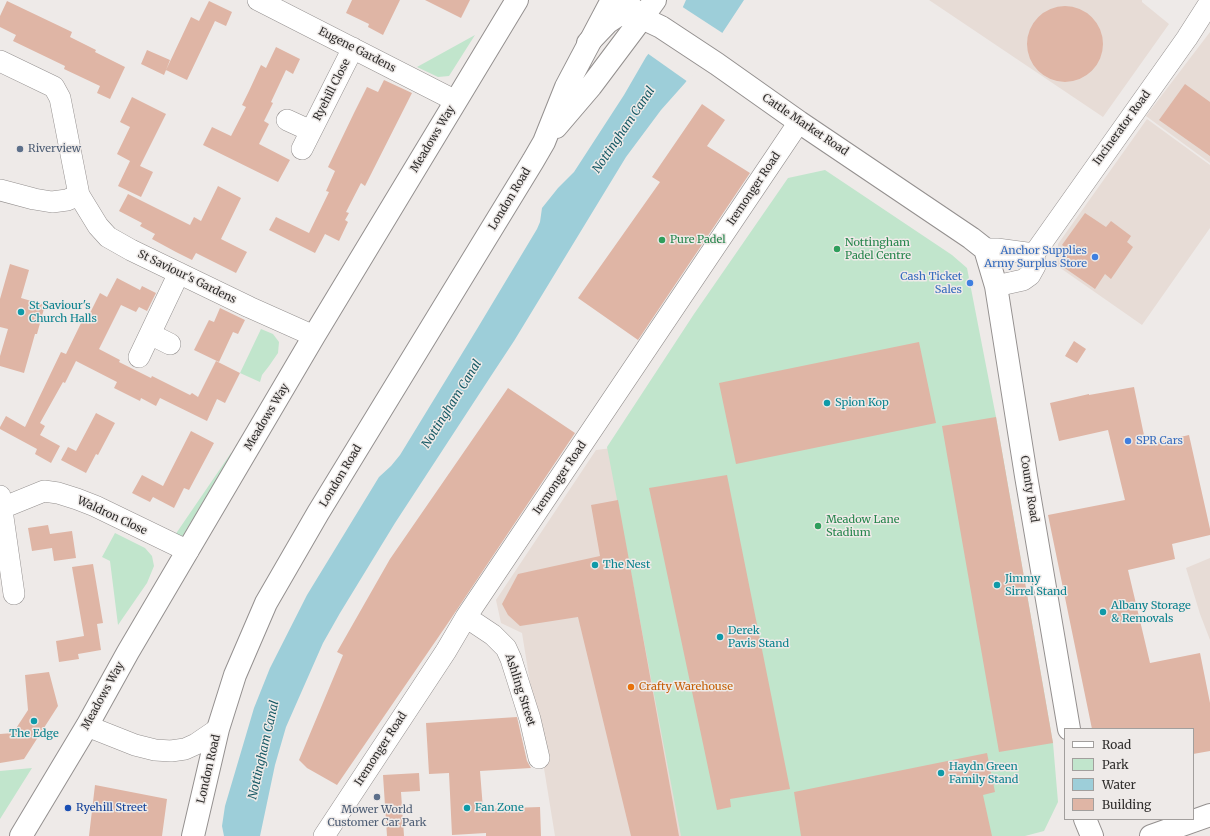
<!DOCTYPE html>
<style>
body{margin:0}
#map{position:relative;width:1210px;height:836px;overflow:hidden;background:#eeeae8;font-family:Merriweather,serif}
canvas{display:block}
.legend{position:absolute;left:1064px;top:728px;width:130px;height:92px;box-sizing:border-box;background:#eeeae8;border:1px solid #a29f9d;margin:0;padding:5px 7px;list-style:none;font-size:12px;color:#302e2d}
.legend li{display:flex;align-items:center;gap:8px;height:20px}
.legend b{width:20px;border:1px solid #a29f9d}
</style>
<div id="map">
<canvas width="1210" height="836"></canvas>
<ul class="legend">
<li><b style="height:5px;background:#fff"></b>Road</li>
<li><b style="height:11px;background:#c1e5cc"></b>Park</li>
<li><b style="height:11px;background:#9dced9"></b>Water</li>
<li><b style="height:11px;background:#dfb5a5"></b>Building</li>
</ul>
</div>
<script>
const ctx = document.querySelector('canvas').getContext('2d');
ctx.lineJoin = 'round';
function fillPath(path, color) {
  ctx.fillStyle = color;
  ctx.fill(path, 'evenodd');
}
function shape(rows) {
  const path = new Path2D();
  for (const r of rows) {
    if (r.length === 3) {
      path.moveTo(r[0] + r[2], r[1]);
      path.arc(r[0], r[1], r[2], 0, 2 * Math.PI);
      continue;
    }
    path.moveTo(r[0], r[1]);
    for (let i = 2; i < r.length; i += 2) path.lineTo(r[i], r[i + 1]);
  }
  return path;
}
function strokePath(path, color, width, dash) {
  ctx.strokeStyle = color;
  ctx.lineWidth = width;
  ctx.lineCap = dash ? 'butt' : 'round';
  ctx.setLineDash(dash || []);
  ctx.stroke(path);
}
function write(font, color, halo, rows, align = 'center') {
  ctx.font = font + ' Merriweather,serif';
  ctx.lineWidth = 3;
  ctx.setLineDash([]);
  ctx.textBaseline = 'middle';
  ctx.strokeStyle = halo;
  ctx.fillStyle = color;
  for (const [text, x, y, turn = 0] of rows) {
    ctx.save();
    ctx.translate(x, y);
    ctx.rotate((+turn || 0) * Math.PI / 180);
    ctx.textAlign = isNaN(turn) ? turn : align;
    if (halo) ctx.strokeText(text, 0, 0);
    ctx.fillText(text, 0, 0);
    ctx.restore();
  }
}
fillPath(shape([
 [929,0,1142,0,1142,2,1169,24,1103,117],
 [1210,32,1210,163,1146,116],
 [1147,119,1210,165,1210,228,1142,325,1056,265,1058,244],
 [612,448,683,836,555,836,522,633,501,623,496,600,596,450],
 [1210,558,1210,640,1200,614,1186,568]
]), '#e7dcd6');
fillPath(shape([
 [475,35,449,76,438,77,417,67],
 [825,170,952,255,967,268,996,417,1053,743,1058,802,1044,831,1025,836,681,836,607,447,694,314,788,178],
 [261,329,273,334,279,342,278,353,269,366,262,375,260,382,240,373],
 [231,453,232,454,182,537,175,535],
 [115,533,145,548,152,556,154,566,147,583,118,625,110,561,102,557],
 [32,768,0,819,0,771]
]), '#c1e5cc');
fillPath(shape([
 [686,0,744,0,717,41,685,83,661,110,626,157,514,341,489,379,395,523,340,613,323,643,286,727,275,765,260,836,224,836,222,826,225,806,254,708,270,668,307,595,379,477,391,466,400,455,477,329,537,229,540,222,542,208,558,188,574,172,624,95,646,57,682,9]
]), '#9dced9');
fillPath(shape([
 [681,6,724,34,688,82,647,53]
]), '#eeeae8');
fillPath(shape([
 [352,0,400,0,383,35,368,27,369,24,346,13],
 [425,0,470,0,461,18],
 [7,1,72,32,70,37,96,50,95,52,125,67,110,99,97,93,100,86,64,69,65,66,13,41,16,35,0,27,0,16],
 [209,1,232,12,226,26,215,21,187,80,166,70,191,17,199,21],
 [1065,44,38],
 [276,47,300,59,293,74,286,70,271,102,273,103,264,121,269,124,259,144,290,160,278,182,203,145,212,127,231,136,246,107,242,105,249,91,261,65,266,68],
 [147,50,170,60,164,75,141,64],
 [384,80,412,93,365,186,361,183,346,212,349,213,345,220,348,222,339,241,325,234,315,253,269,230,276,217,309,233,329,192,326,191,335,171,328,167,354,113,367,87,378,92],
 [1185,84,1210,102,1210,156,1159,120],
 [132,97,166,114,140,166,153,172,141,197,118,186,130,161,117,154,130,127,120,122],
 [702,104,725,120,707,146,750,173,638,340,578,298,660,182,652,177],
 [218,186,241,198,221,239,247,252,236,273,196,253,192,260,176,252,152,239,155,234,140,226,142,223,119,211,128,194,190,225,194,217,201,221],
 [1085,213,1106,227,1111,221,1131,236,1127,242,1133,247,1111,279,1105,274,1095,289,1059,264,1069,250,1062,245],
 [10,264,29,270,21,298,45,305,37,334,35,334,24,373,0,366,0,356,8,329,0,327,0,299],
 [117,278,140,290,142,286,156,293,147,311,139,307,136,312,121,305,99,349,120,360,119,362,151,378,152,376,190,395,192,393,198,397,216,361,240,373,225,403,217,399,207,421,160,398,156,406,141,398,140,401,114,388,117,382,76,361,65,383,63,382,40,423,45,426,40,435,60,446,51,463,35,454,37,449,0,429,0,427,6,416,25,427,61,352,66,354,84,317,87,319,100,293,107,297],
 [220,308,245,320,238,334,233,332,219,362,194,350,209,320,214,322],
 [1074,341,1086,349,1077,363,1065,356],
 [919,342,936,423,736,464,719,383],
 [1134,387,1146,445,1189,435,1210,529,1210,535,1172,544,1175,559,1128,570,1150,663,1200,653,1210,703,1210,751,1193,754,1193,729,1092,729,1048,515,1125,500,1108,430,1059,441,1050,403,1089,394,1089,395],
 [508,388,575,433,448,623,337,785,307,768,299,760,343,655,337,652,390,559],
 [96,413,115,423,98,455,96,454,86,473,61,460,68,447,76,451],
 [996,417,1053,743,999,752,942,426],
 [191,431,214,443,189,490,184,488,174,508,153,497,150,502,132,493,142,475,163,486],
 [727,475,790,789,730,799,731,807,717,810,649,488],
 [618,500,627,549,679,836,631,836,578,617,520,626,508,615,502,604,518,574,600,556,591,505],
 [48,525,50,534,72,531,76,558,54,561,52,548,32,551,28,528],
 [93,564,103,623,97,624,101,650,78,654,79,659,59,662,56,641,84,636,72,567],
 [49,672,58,706,24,759,0,763,0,734,13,733,28,710,25,675],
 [517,717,527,761,531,768,480,771,483,809,540,807,541,836,486,836,486,833,452,835,449,773,429,774,426,723],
 [987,753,995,792,983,795,992,836,801,836,794,792],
 [419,773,420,791,401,792,404,836,387,836,383,775],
 [95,785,167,799,162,836,89,836]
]), '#dfb5a5');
const minor = shape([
 [258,0,456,101],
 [0,61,54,87,60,98,79,195],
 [287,120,311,131],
 [302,149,353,48],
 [0,190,34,199,52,202,67,200,79,195,98,226,108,237,131,250,249,307,314,336],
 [985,249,997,249,1034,254],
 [996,286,1023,280,1030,275,1035,266,1034,254,1187,38,1210,2],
 [150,334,170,344],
 [139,357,179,273],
 [0,496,14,594],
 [2,508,44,491,58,493,77,499,95,506,188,551],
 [466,617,493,635,506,648,511,659,530,719,539,758],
 [87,726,135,745,155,750,171,751,185,749,196,744,218,729],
 [324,836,446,651,466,617,799,122]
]);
const tertiary = shape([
 [21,836,87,726,128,652,314,336,517,0]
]);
const primary = shape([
 [556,127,591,86,642,18],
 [193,836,218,729,235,675,266,603,318,513,533,161,544,142,566,87,612,0]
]);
const trunk = shape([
 [627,0,630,6,642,18,661,27,717,64,799,122,971,238,985,249,996,286,1026,476,1069,729],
 [642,18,655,0],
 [588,43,608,22,617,16,627,14,642,18],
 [1085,819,1092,836],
 [1151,836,1210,815]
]);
strokePath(minor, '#94908f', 22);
strokePath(tertiary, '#94908f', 24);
strokePath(primary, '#94908f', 24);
strokePath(trunk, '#94908f', 24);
strokePath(minor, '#fff', 21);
strokePath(tertiary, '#fff', 22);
strokePath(primary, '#fff', 22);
strokePath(trunk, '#fff', 22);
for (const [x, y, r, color] of [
 [20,149,4,"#5c6f8a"],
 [662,240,4,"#2e9e5b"],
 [837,249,4,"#2e9e5b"],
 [1095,257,4,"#3f7fe0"],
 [970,283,4,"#3f7fe0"],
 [21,312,4,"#0f9aa8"],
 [827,403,4,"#0f9aa8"],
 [1128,441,4,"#3f7fe0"],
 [818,526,4,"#2e9e5b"],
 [595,565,4,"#0f9aa8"],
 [997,585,4,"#0f9aa8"],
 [1103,612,4,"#0f9aa8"],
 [720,637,4,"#0f9aa8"],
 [631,687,4,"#e8710a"],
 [34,721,4,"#0f9aa8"],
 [941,773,4,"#0f9aa8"],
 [377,797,4,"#5c6f8a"],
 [68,808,4,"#1a4fb4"],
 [467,808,4,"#0f9aa8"]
]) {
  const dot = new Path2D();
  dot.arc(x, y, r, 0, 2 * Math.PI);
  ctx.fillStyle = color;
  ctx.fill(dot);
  strokePath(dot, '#eeeae8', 1.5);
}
write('11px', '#302e2d', '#eeeae8', [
 ["Eugene Gardens",357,50,27],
 ["Ryehill Close",332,90,-63],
 ["Cattle Market Road",805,125,34],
 ["Incinerator Road",1122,128,-54],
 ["Meadows Way",433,139,-59],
 ["Iremonger Road",754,189,-56],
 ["London Road",510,199,-59],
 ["St Saviour's Gardens",187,277,26],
 ["Meadows Way",267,417,-59],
 ["London Road",341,476,-59],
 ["Iremonger Road",560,478,-56],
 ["County Road",1029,489,81],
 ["Waldron Close",112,516,25],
 ["Ashling Street",520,690,72],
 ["Meadows Way",103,696,-61],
 ["Iremonger Road",381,749,-57],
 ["London Road",209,769,-77]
]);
write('11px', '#4e5e75', '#eeeae8', [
 ["Riverview",28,149],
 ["Mower World",377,810,"center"],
 ["Customer Car Park",377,823,"center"]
], 'left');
write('11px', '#27864d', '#eeeae8', [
 ["Pure Padel",670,240],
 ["Nottingham",845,243],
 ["Padel Centre",845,256],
 ["Meadow Lane",826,520],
 ["Stadium",826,533]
], 'left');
write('11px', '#366cbe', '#eeeae8', [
 ["Anchor Supplies",1087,251],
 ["Army Surplus Store",1087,264],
 ["Cash Ticket",962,277],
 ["Sales",962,290],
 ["SPR Cars",1136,441,"left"]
], 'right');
write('11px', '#0d838f', '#eeeae8', [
 ["St Saviour's",29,306],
 ["Church Halls",29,319],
 ["Spion Kop",835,403],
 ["The Nest",603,565],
 ["Jimmy",1005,579],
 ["Sirrel Stand",1005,592],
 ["Albany Storage",1111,606],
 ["& Removals",1111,619],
 ["Derek",728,631],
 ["Pavis Stand",728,644],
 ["The Edge",34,734,"center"],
 ["Haydn Green",949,767],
 ["Family Stand",949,780],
 ["Fan Zone",475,808]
], 'left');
write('11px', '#c56008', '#eeeae8', [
 ["Crafty Warehouse",639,687]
], 'left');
write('11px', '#164399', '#eeeae8', [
 ["Ryehill Street",76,808]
], 'left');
write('italic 12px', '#165965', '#eeeae8', [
 ["Nottingham Canal",624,130,-56],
 ["Nottingham Canal",452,404,-58],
 ["Nottingham Canal",264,750,-77]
]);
</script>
